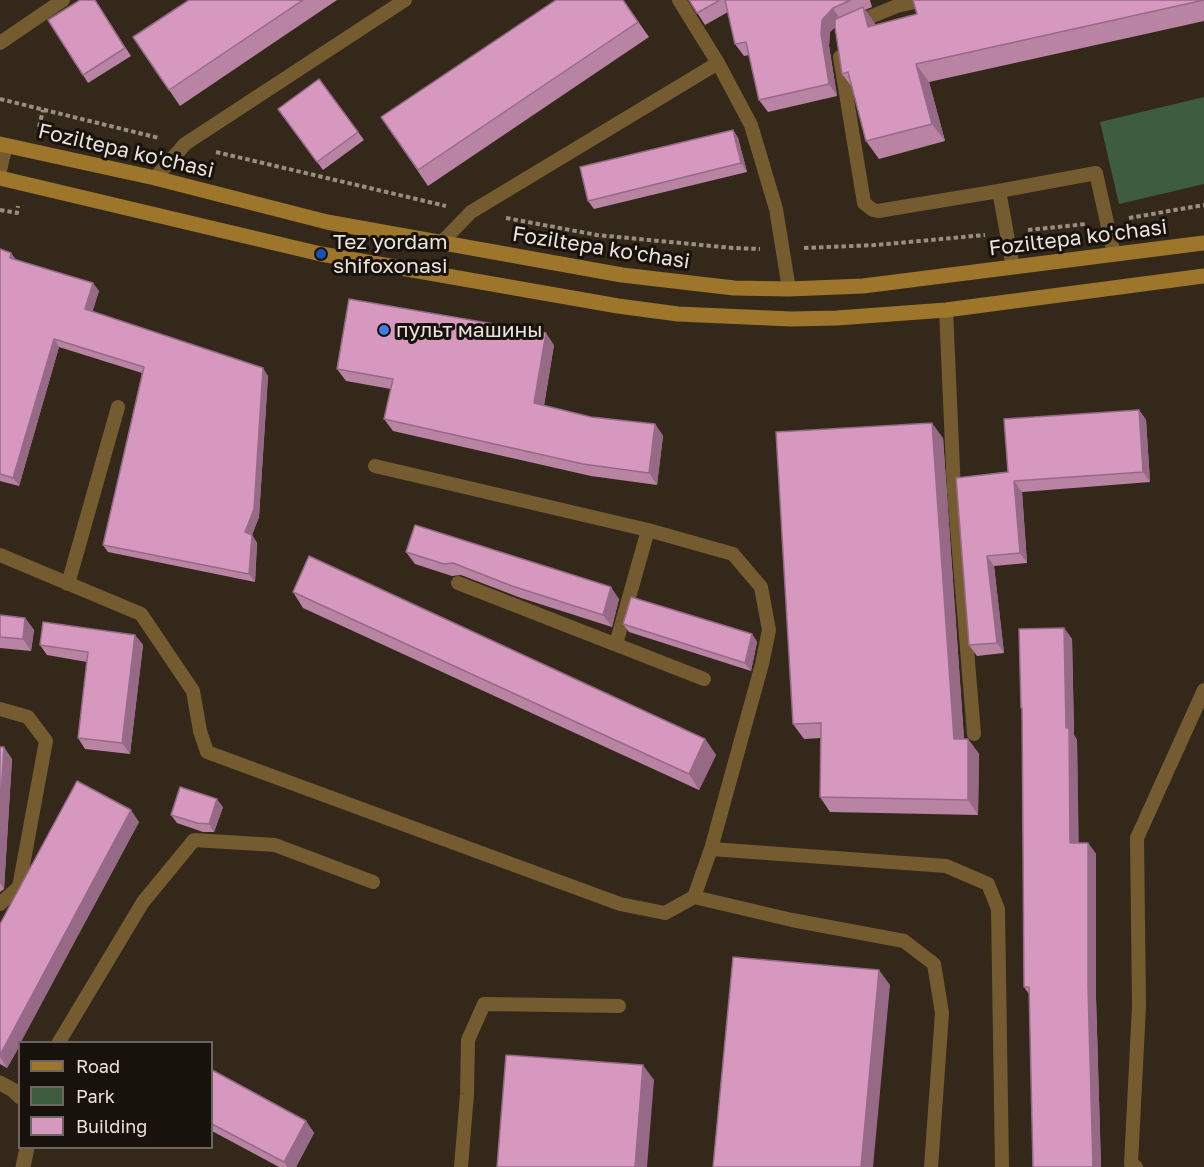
<!DOCTYPE html>
<meta charset="utf-8">
<style>
body{margin:0}
#map{position:relative;width:1204px;height:1167px;overflow:hidden;background:#34281a;font-family:"Golos Text",sans-serif}
canvas{display:block}
.legend{position:absolute;left:18px;top:1041px;width:195px;height:108px;box-sizing:border-box;background:#17120c;border:2px solid #6c665e;margin:0;padding:8px 10px;list-style:none;font-size:18px;color:#ece3da}
.legend li{display:flex;align-items:center;gap:12px;height:30px}
.legend b{width:30px;border:2px solid #6c665e}
</style>
<div id="map">
<canvas width="1204" height="1167"></canvas>
<ul class="legend">
<li><b style="height:8px;background:#9d762b"></b>Road</li>
<li><b style="height:16px;background:#3e5c40"></b>Park</li>
<li><b style="height:16px;background:#d798bf"></b>Building</li>
</ul>
</div>
<script>
const ctx = document.querySelector('canvas').getContext('2d');
ctx.lineJoin = 'round';
function fillPath(path, color) {
  ctx.fillStyle = color;
  ctx.fill(path, 'evenodd');
}
function shape(rows) {
  const path = new Path2D();
  for (const r of rows) {
    path.moveTo(r[0], r[1]);
    for (let i = 2; i < r.length; i += 2) path.lineTo(r[i], r[i + 1]);
  }
  return path;
}
function strokePath(path, color, width, dash) {
  ctx.strokeStyle = color;
  ctx.lineWidth = width;
  ctx.lineCap = dash ? 'butt' : 'round';
  ctx.setLineDash(dash || []);
  ctx.stroke(path);
}
function write(font, color, halo, rows, align = 'center') {
  ctx.font = font + ' "Golos Text",sans-serif';
  ctx.lineWidth = 6;
  ctx.setLineDash([]);
  ctx.textBaseline = 'middle';
  ctx.strokeStyle = halo;
  ctx.fillStyle = color;
  for (const [text, x, y, turn = 0] of rows) {
    ctx.save();
    ctx.translate(x, y);
    ctx.rotate((+turn || 0) * Math.PI / 180);
    ctx.textAlign = isNaN(turn) ? turn : align;
    if (halo) ctx.strokeText(text, 0, 0);
    ctx.fillText(text, 0, 0);
    ctx.restore();
  }
}
fillPath(shape([
 [1204,97,1204,184,1119,204,1100,122]
]), '#3e5c40');
strokePath(shape([
 [0,99,159,138],
 [39,127,43,110],
 [216,152,446,206],
 [0,210,17,213,18,206],
 [506,218,597,235,733,248,760,249],
 [1129,218,1204,205],
 [1028,230,1086,224],
 [804,248,876,245,985,235]
]), '#988e82', 4, [4.5, 3]);
strokePath(shape([
 [679,0,718,63,751,125,776,209,789,289],
 [855,23,897,6,923,0],
 [0,43,63,0],
 [840,57,864,203,873,210,878,211,999,191,1013,267],
 [0,170,6,145],
 [155,178,185,144,405,0],
 [999,191,1096,173,1114,254],
 [442,242,471,212,718,63],
 [946,310,954,491,974,734],
 [0,555,141,614,193,691,200,731,207,752,620,904,665,913,694,897,711,849,762,664,769,630,761,587,733,554,648,530,375,466],
 [458,583,704,679],
 [68,584,118,407],
 [616,644,648,530],
 [0,709,28,717,46,741,19,887,0,904],
 [711,849,946,866,988,884,998,909,1002,1167],
 [694,897,792,920,904,941,934,964,942,1013,931,1167],
 [59,1042,143,902,194,840,275,845,373,882],
 [461,1167,467,1094,468,1040,484,1004,619,1006],
 [1136,1167,1131,1164,1139,1006,1137,838,1204,690]
]), '#745b30', 14);
strokePath(shape([
 [0,1083,13,1090,20,1097],
 [23,1167,27,1148]
]), '#745b30', 15);
strokePath(shape([
 [0,144,155,178,327,222,622,275,734,288,789,289,863,286,1204,243],
 [0,178,321,254,618,306,678,314,791,319,837,318,946,310,1204,276]
]), '#9d762b', 15);
fillPath(shape([
 [95,0,131,56,88,83,83,75],
 [189,0,337,0,180,106,133,37],
 [623,0,649,37,428,186,381,117],
 [689,0,870,0,872,7,865,10,876,25,1204,0,1204,21,929,82,945,141,879,159,866,141,852,87,842,74,835,27,830,32,829,46,837,96,768,112,759,100,749,55,744,56,735,44,728,12,705,25],
 [319,79,364,140,323,170,278,109],
 [733,130,738,138,747,172,594,209,588,201],
 [0,249,11,253,16,260,99,291,92,311,268,376,259,517,252,535,257,543,255,582,108,552,103,545,142,373,59,347,19,486,0,481],
 [554,345,544,406,591,417,655,424,663,436,657,485,591,476,393,431,384,419,391,389,346,381,337,369],
 [1139,410,1146,420,1150,482,1022,492,1027,563,994,566,1004,653,977,656,969,645,956,478,1008,472],
 [943,438,964,739,968,739,979,754,978,815,830,812,820,797,821,738,804,739,793,724],
 [406,552,619,599,612,627,521,598,461,575,452,576,415,564],
 [293,592,705,739,716,755,699,790,303,608],
 [0,615,25,618,34,630,31,651,0,648],
 [623,624,752,634,757,642,751,671,629,632],
 [1064,628,1072,639,1074,735,1077,740,1078,843,1088,843,1096,854,1096,998,1101,1167,1033,1167,1029,994,1024,987,1022,710,1021,708],
 [135,635,143,645,130,754,85,749,78,738,87,662,47,655,40,645],
 [0,747,12,759,4,889,0,892],
 [223,807,214,832,203,832,177,823,171,815],
 [139,822,20,1042,20,1045,7,1068,0,1064,0,924],
 [212,1070,306,1121,314,1133,296,1167,279,1167,212,1131]
]), '#b983a4');
fillPath(shape([
 [863,7,876,25,881,45,868,27],
 [833,8,841,20,830,32,829,46,837,96,829,84,821,34,822,20],
 [916,64,929,82,945,141,932,124],
 [733,130,738,138,747,172,741,163],
 [11,253,16,260,10,258],
 [93,283,99,291,91,317,85,309],
 [546,333,554,345,542,415,534,403],
 [54,339,59,347,19,486,13,478],
 [263,368,268,376,259,517,252,535,257,543,255,582,249,574,245,532],
 [1139,410,1146,420,1150,482,1143,472],
 [932,423,943,438,965,754,954,739],
 [655,424,663,436,657,485,649,473],
 [1014,481,1022,492,1027,563,1020,553],
 [987,556,994,566,1004,653,997,643],
 [611,587,619,599,612,627,603,615],
 [25,618,34,630,31,651,23,639],
 [1064,628,1072,639,1074,735,1077,740,1079,854,1070,843,1066,728],
 [752,634,757,642,751,671,745,663],
 [135,635,143,645,130,754,122,743],
 [705,739,716,755,699,790,689,774],
 [968,739,979,754,978,815,968,800],
 [4,747,12,759,4,889,0,883,0,813],
 [217,799,223,807,214,832,209,824],
 [131,810,139,822,21,1042,20,1042,20,1045,7,1068,0,1057,0,1055],
 [1088,843,1096,854,1096,998,1101,1167,1093,1167,1088,987],
 [879,970,890,985,873,1167,861,1167],
 [643,1065,654,1080,647,1167,635,1167],
 [306,1121,314,1133,296,1167,287,1167,284,1162]
]), '#966a86');
const building = shape([
 [80,0,95,0,125,48,83,75,48,20,80,0],
 [189,0,303,0,169,90,133,37,189,0],
 [556,0,623,0,638,22,418,170,381,117,556,0],
 [689,0,720,0,697,13,689,0],
 [725,0,851,0,833,8,822,20,821,34,829,84,759,100,746,42,735,44,725,0],
 [913,0,1204,0,916,64,932,124,866,141,848,72,842,74,835,27,835,20,838,18,863,7,868,27,917,14,913,0],
 [319,79,358,132,317,162,278,109,319,79],
 [733,130,741,163,588,201,580,167,733,130],
 [0,249,11,253,10,258,93,283,85,309,263,368,254,509,245,532,252,535,249,574,103,545,144,367,54,339,13,478,0,474,0,249],
 [349,299,546,333,534,403,591,417,655,424,649,473,583,464,384,419,393,379,337,369,349,299],
 [1139,410,1143,472,1014,481,1020,553,987,556,997,643,969,645,956,478,1008,472,1004,419,1139,410],
 [932,423,954,739,968,739,968,800,820,797,821,723,793,724,776,432,932,423],
 [415,525,611,587,603,615,512,586,453,563,444,564,406,552,415,525],
 [309,556,705,739,689,774,293,592,309,556],
 [631,597,752,634,745,663,623,624,631,597],
 [0,615,25,618,23,639,0,637,0,615],
 [43,622,135,635,122,743,78,738,88,652,40,645,43,622],
 [1064,628,1066,728,1069,728,1070,843,1088,843,1088,987,1093,1167,1033,1167,1029,987,1024,987,1022,708,1021,708,1019,629,1064,628],
 [0,747,4,747,0,813,0,747],
 [77,781,131,810,0,1055,0,924,77,781],
 [180,787,217,799,209,824,197,823,171,815,180,787],
 [733,957,879,970,861,1167,713,1167,733,957],
 [506,1055,643,1065,635,1167,497,1167,506,1055],
 [212,1070,306,1121,284,1162,212,1124,212,1070]
]);
fillPath(building, '#d798bf');
strokePath(building, '#966a86', 1.5);
for (const [x, y, r, color] of [
 [321,254,6,"#1a4fb4"],
 [384,330,6,"#3f7fe0"]
]) {
  const dot = new Path2D();
  dot.arc(x, y, r, 0, 2 * Math.PI);
  ctx.fillStyle = color;
  ctx.fill(dot);
  strokePath(dot, '#17120c', 2);
}
write('21px', '#ece3da', '#17120c', [
 ["Foziltepa ko'chasi",126,151,13],
 ["Foziltepa ko'chasi",1078,238,-7],
 ["Foziltepa ko'chasi",601,248,9]
]);
write('21px', '#ece3da', '#17120c', [
 ["Tez yordam",333,242],
 ["shifoxonasi",333,266],
 ["пульт машины",396,330]
], 'left');
</script>
